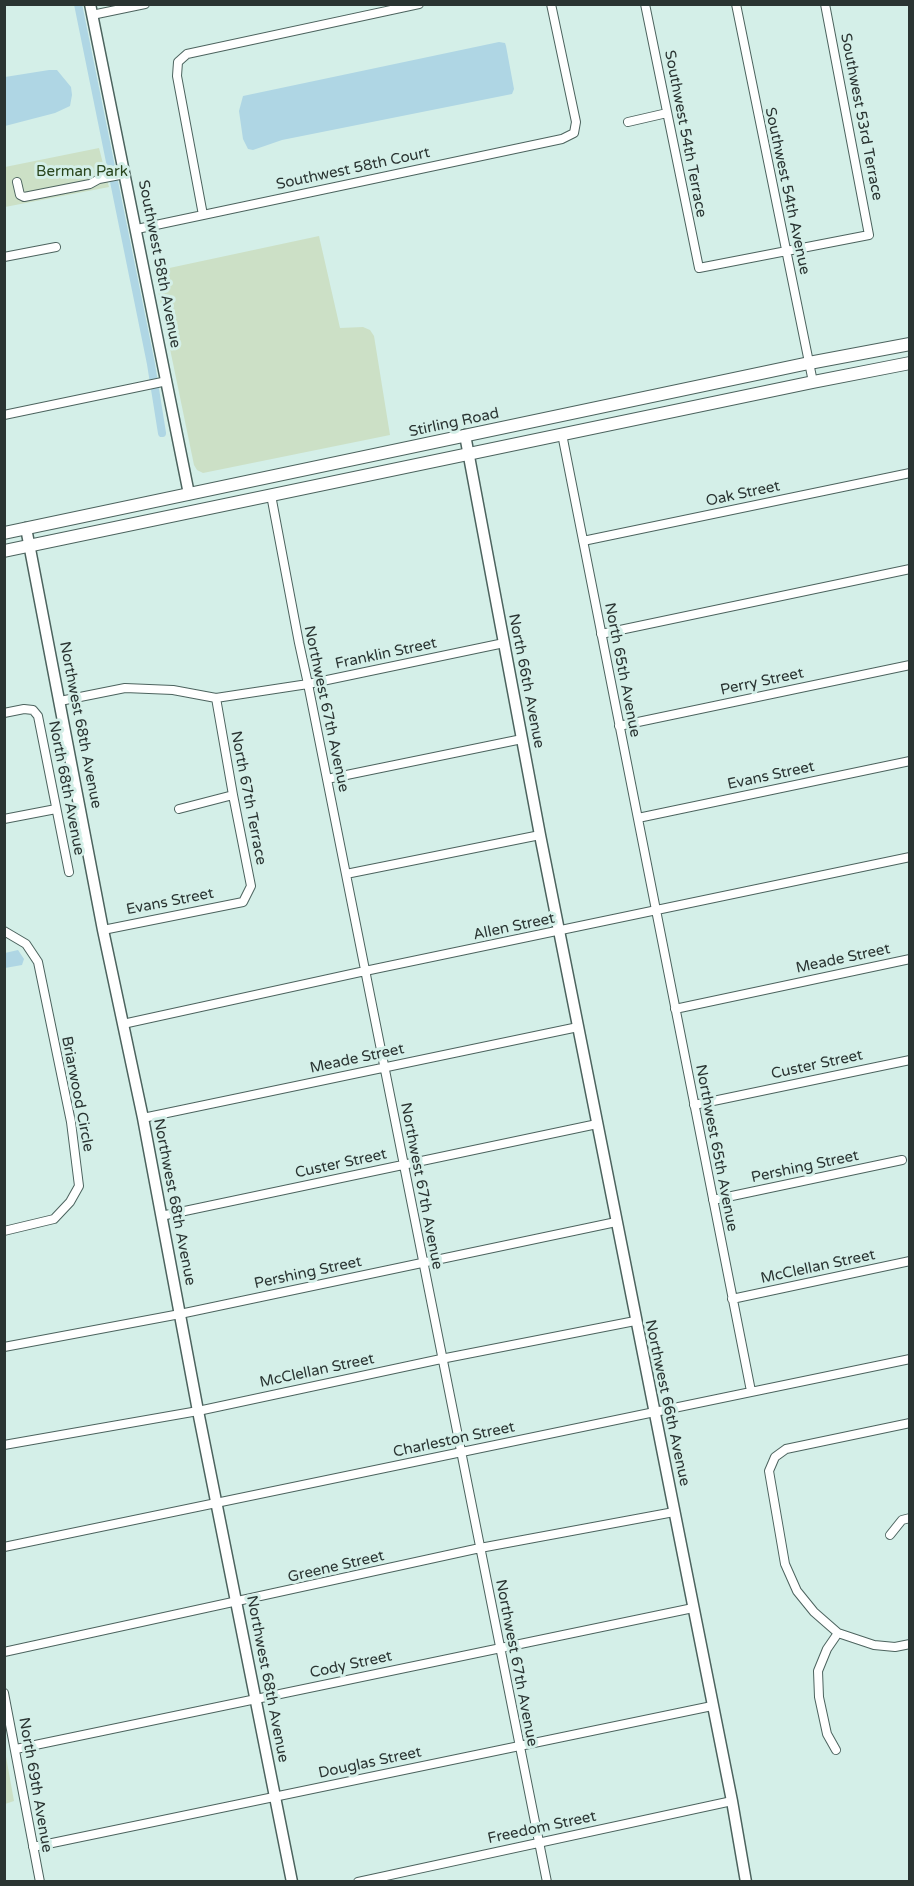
<!DOCTYPE html>
<style>
body{margin:0}
#map{position:relative;width:914px;height:1886px;overflow:hidden;background:#d4efe8;font-family:"Varela Round",sans-serif}
canvas{display:block}
.frame{position:absolute;inset:0;border:6px solid #2a3432;pointer-events:none}
</style>
<div id="map">
<canvas width="914" height="1886"></canvas>
<div class="frame"></div>
</div>
<script>
const ctx = document.querySelector('canvas').getContext('2d');
ctx.lineJoin = 'round';
function fillPath(path, color) {
  ctx.fillStyle = color;
  ctx.fill(path, 'evenodd');
}
function shape(rows) {
  const path = new Path2D();
  for (const r of rows) {
    path.moveTo(r[0], r[1]);
    for (let i = 2; i < r.length; i += 2) path.lineTo(r[i], r[i + 1]);
  }
  return path;
}
function strokePath(path, color, width, dash) {
  ctx.strokeStyle = color;
  ctx.lineWidth = width;
  ctx.lineCap = dash ? 'butt' : 'round';
  ctx.setLineDash(dash || []);
  ctx.stroke(path);
}
function write(font, color, halo, rows, align = 'center') {
  ctx.font = font + ' "Varela Round",sans-serif';
  ctx.lineWidth = 6;
  ctx.setLineDash([]);
  ctx.textBaseline = 'middle';
  ctx.strokeStyle = halo;
  ctx.fillStyle = color;
  for (const [text, x, y, turn = 0] of rows) {
    ctx.save();
    ctx.translate(x, y);
    ctx.rotate((+turn || 0) * Math.PI / 180);
    ctx.textAlign = isNaN(turn) ? turn : align;
    if (halo) ctx.strokeText(text, 0, 0);
    ctx.fillText(text, 0, 0);
    ctx.restore();
  }
}
fillPath(shape([
 [99,148,109,187,5,207,5,167],
 [319,236,340,328,363,327,370,330,374,336,390,435,203,473,197,470,194,465,156,281,160,270],
 [5,1751,14,1801,5,1804,4,1804]
]), '#cce0c6');
fillPath(shape([
 [499,42,505,43,506,46,514,89,512,94,282,140,253,150,248,149,243,139,239,111,243,96],
 [49,70,57,70,71,87,72,95,70,106,55,113,5,126,5,77],
 [18,950,24,959,22,965,5,968,5,953]
]), '#afd6e4');
strokePath(shape([
 [78,4,151,364,162,433]
]), '#afd6e4', 8);
const street = shape([
 [645,4,699,268,869,235,825,4],
 [736,4,813,382],
 [92,15,145,4],
 [628,122,667,113],
 [17,182,20,195,24,197,90,184,99,179,125,174],
 [203,215,177,76,178,62,187,54,419,4],
 [137,229,562,139,574,133,576,122,551,4],
 [4,257,56,247],
 [4,415,167,381],
 [562,434,751,1391],
 [271,495,299,643,308,684,547,1882],
 [583,541,910,473],
 [601,634,910,569],
 [60,701,125,688,173,690,216,698,308,684,504,643],
 [4,713,24,709,33,710,38,716,69,872],
 [619,726,910,665],
 [327,779,522,739],
 [179,809,233,795],
 [638,818,910,761],
 [4,819,56,809],
 [346,874,540,835],
 [103,930,243,902,251,886,233,795,216,698],
 [4,931,26,944,38,962,71,1122,79,1186,70,1202,54,1219,4,1231],
 [675,1009,910,959],
 [123,1024,365,971,910,857],
 [694,1105,910,1060],
 [143,1118,578,1027],
 [713,1200,902,1160],
 [161,1216,597,1124],
 [732,1299,910,1261],
 [4,1347,180,1314,616,1222],
 [910,1423,786,1449,775,1457,769,1471,785,1564,797,1591,814,1612,838,1633,874,1645,895,1647,910,1644],
 [4,1445,198,1411,441,1359,635,1321],
 [890,1535,902,1520,910,1518],
 [4,1547,910,1359],
 [4,1652,480,1548,674,1512],
 [4,1693,40,1882],
 [16,1749,693,1608],
 [836,1750,827,1734,819,1697,818,1671,827,1649,838,1633],
 [33,1847,712,1706],
 [358,1882,732,1801]
]);
const secondary = shape([
 [90,4,189,494],
 [465,435,540,835,732,1801,746,1882],
 [26,528,103,930,143,1118,198,1411,292,1882]
]);
const primary = shape([
 [4,533,809,363,910,344],
 [4,551,813,382,910,363]
]);
strokePath(street, '#4c635e', 10);
strokePath(secondary, '#4c635e', 13);
strokePath(primary, '#4c635e', 14);
strokePath(street, '#fff', 8);
strokePath(secondary, '#fff', 10);
strokePath(primary, '#fff', 12);
write('15px', '#2a3432', '#d4efe8', [
 ["Southwest 53rd Terrace",861,117,79],
 ["Southwest 54th Terrace",685,134,79],
 ["Southwest 58th Court",353,169,-12],
 ["Southwest 54th Avenue",787,191,78],
 ["Southwest 58th Avenue",159,264,79],
 ["Stirling Road",454,423,-12],
 ["Oak Street",743,494,-12],
 ["Franklin Street",386,654,-12],
 ["North 65th Avenue",622,670,79],
 ["North 66th Avenue",526,681,79],
 ["Perry Street",762,682,-12],
 ["Northwest 67th Avenue",326,709,78],
 ["Northwest 68th Avenue",80,725,79],
 ["Evans Street",771,776,-12],
 ["North 68th Avenue",66,788,79],
 ["North 67th Terrace",248,798,79],
 ["Evans Street",170,902,-11],
 ["Allen Street",514,927,-12],
 ["Meade Street",843,959,-12],
 ["Meade Street",357,1059,-12],
 ["Custer Street",817,1065,-12],
 ["Briarwood Circle",77,1094,79],
 ["Northwest 65th Avenue",716,1148,79],
 ["Custer Street",341,1164,-12],
 ["Pershing Street",805,1167,-12],
 ["Northwest 67th Avenue",421,1186,79],
 ["Northwest 68th Avenue",174,1202,79],
 ["McClellan Street",818,1267,-12],
 ["Pershing Street",308,1273,-12],
 ["McClellan Street",317,1371,-12],
 ["Northwest 66th Avenue",667,1403,78],
 ["Charleston Street",454,1440,-12],
 ["Greene Street",336,1567,-13],
 ["Northwest 67th Avenue",516,1663,79],
 ["Cody Street",351,1665,-12],
 ["Northwest 68th Avenue",267,1679,79],
 ["Douglas Street",370,1763,-12],
 ["North 69th Avenue",35,1785,80],
 ["Freedom Street",542,1828,-12]
]);
write('15px', '#28451c', '#d4efe8', [
 ["Berman Park",82,172]
]);
</script>
